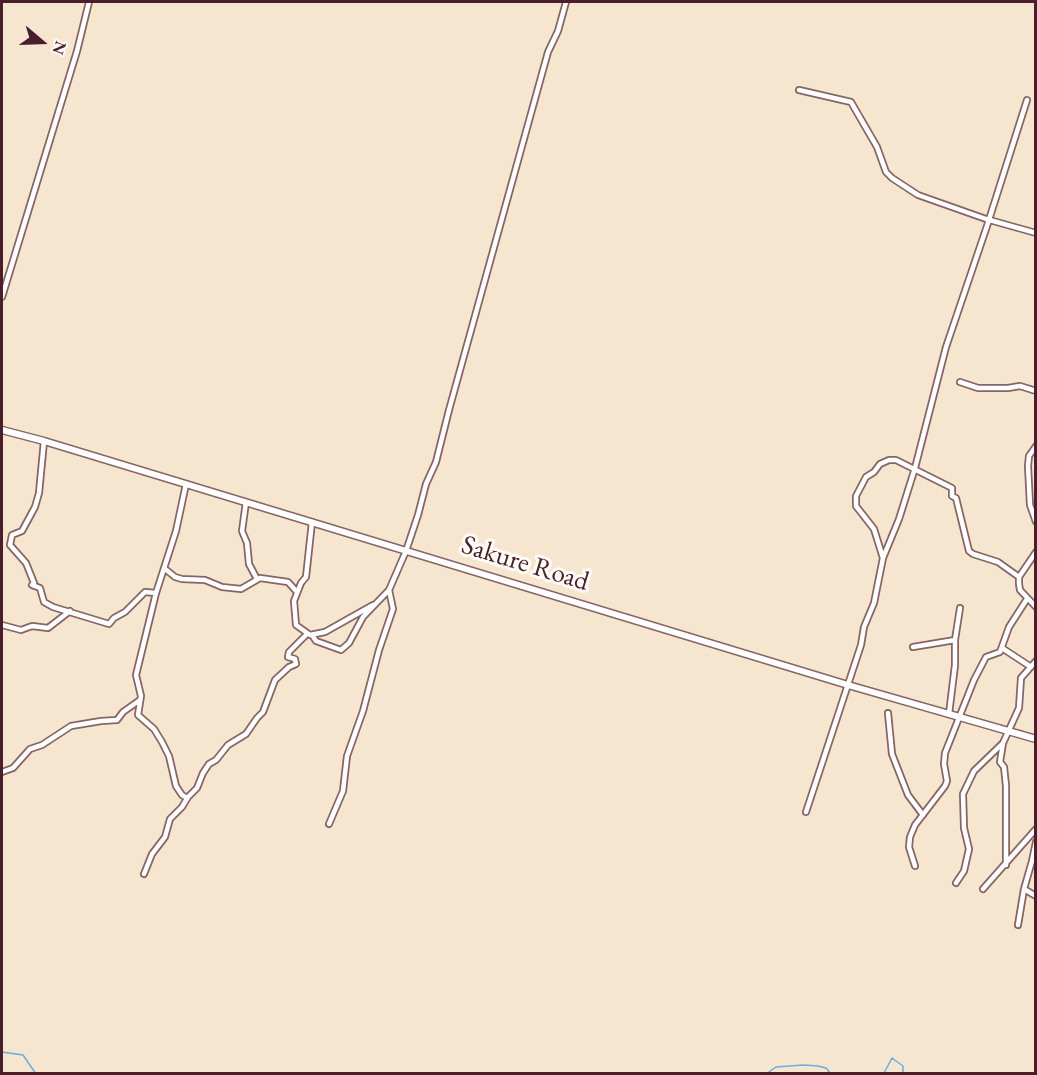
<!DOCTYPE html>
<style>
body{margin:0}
#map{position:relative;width:1037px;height:1075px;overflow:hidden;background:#f6e6cf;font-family:"EB Garamond",serif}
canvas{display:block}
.frame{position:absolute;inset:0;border:3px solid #4a1f2b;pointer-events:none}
.north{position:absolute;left:12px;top:12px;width:60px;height:60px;-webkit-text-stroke:4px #fdfcf7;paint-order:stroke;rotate:109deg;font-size:16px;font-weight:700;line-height:24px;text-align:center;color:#4a1f2b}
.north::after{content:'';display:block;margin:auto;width:21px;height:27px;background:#4a1f2b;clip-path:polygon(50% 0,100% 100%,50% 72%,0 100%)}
</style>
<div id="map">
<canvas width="1037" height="1075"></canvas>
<div class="frame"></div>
<div class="north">N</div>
</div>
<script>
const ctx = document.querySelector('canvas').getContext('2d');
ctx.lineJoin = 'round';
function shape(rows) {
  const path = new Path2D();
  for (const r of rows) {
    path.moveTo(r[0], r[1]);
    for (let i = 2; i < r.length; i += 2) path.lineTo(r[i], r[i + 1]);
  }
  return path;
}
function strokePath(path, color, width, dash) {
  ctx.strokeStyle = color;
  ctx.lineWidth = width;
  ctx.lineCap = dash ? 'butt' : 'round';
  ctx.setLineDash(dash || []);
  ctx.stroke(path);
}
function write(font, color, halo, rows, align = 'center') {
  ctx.font = font + ' "EB Garamond",serif';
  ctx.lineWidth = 6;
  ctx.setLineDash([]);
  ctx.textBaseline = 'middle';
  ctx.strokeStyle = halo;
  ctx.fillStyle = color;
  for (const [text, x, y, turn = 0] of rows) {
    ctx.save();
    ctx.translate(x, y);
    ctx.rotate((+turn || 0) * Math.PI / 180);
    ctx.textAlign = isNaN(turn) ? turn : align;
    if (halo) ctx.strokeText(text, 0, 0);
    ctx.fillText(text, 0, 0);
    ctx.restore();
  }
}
strokePath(shape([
 [2,1052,23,1055,36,1074],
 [766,1074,776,1067,803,1065,818,1066,826,1068,831,1074],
 [879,1074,884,1073,892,1058,903,1066,903,1074]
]), '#6cade0', 1.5);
const minor = shape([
 [799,90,851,102,877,147,886,172,892,178,918,195,986,219,1036,233],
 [2,297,77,51,89,2],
 [960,382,978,388,1008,388,1020,386,1036,391],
 [44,441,39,493,35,507,22,531,12,535,10,545,26,563,34,583,32,585,40,588,44,602,53,607,109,624,114,618,125,612,145,592,156,593],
 [1036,446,1029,456,1028,466,1030,505,1036,522],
 [186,484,176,531,156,593,136,675,141,696,138,715,154,729,162,742,169,756,176,786,182,795,187,798],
 [246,502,242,531,247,543,249,564,257,579],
 [312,522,306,577,301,583,294,601,296,625,310,635,325,632,373,605],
 [1036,552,1019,577,1019,584,1020,590,1036,607],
 [883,558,874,529,856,506,856,496,866,477,874,472,880,464,889,460,896,460,952,488,952,496,956,498,969,551,973,554,998,562,1019,577],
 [164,568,175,577,182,579,205,580,222,587,241,589,260,578,288,582,297,592],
 [2,625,21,630,32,626,48,628,70,611],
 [312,635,316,641,341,650,349,643,363,617,389,590],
 [913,647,955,640],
 [1002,648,1031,667],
 [888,713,892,754,908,795,923,815],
 [949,714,955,665,955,640,960,608],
 [1003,743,1000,762,1004,767,1006,786,1006,865],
 [2,772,13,768,30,749,42,745,71,726,101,721,117,720,123,712,140,700],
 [806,812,861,645,864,627,874,603,883,558,899,519,915,468,946,347,987,226,1027,100],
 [329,824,343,791,347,756,363,711,379,650,393,609,389,590,406,551,418,515,426,484,436,462,449,410,548,52,558,31,566,2],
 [915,866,909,847,910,837,915,825,945,786,947,781,944,764,945,753,974,680,986,657,1000,652,1009,627,1027,599],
 [144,874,152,854,165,837,170,819,182,807,188,797,197,788,203,773,209,764,216,760,228,745,246,734,257,718,263,712,275,680,289,667,296,664,295,659,288,657,289,652,307,634],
 [956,883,964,871,969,849,964,828,963,794,974,771,1003,743,1019,708,1021,678,1036,661],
 [983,889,1036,829],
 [1024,889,1036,896],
 [1018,925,1024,889,1032,861,1036,842]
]);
const tertiary = shape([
 [2,430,44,441,848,685,1036,739]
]);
strokePath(minor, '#866564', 8);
strokePath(tertiary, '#866564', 9);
strokePath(minor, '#fff', 4.5);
strokePath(tertiary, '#fff', 6);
write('27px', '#4a1f2b', '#fdfcf7', [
 ["Sakure Road",525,564,17]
]);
</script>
